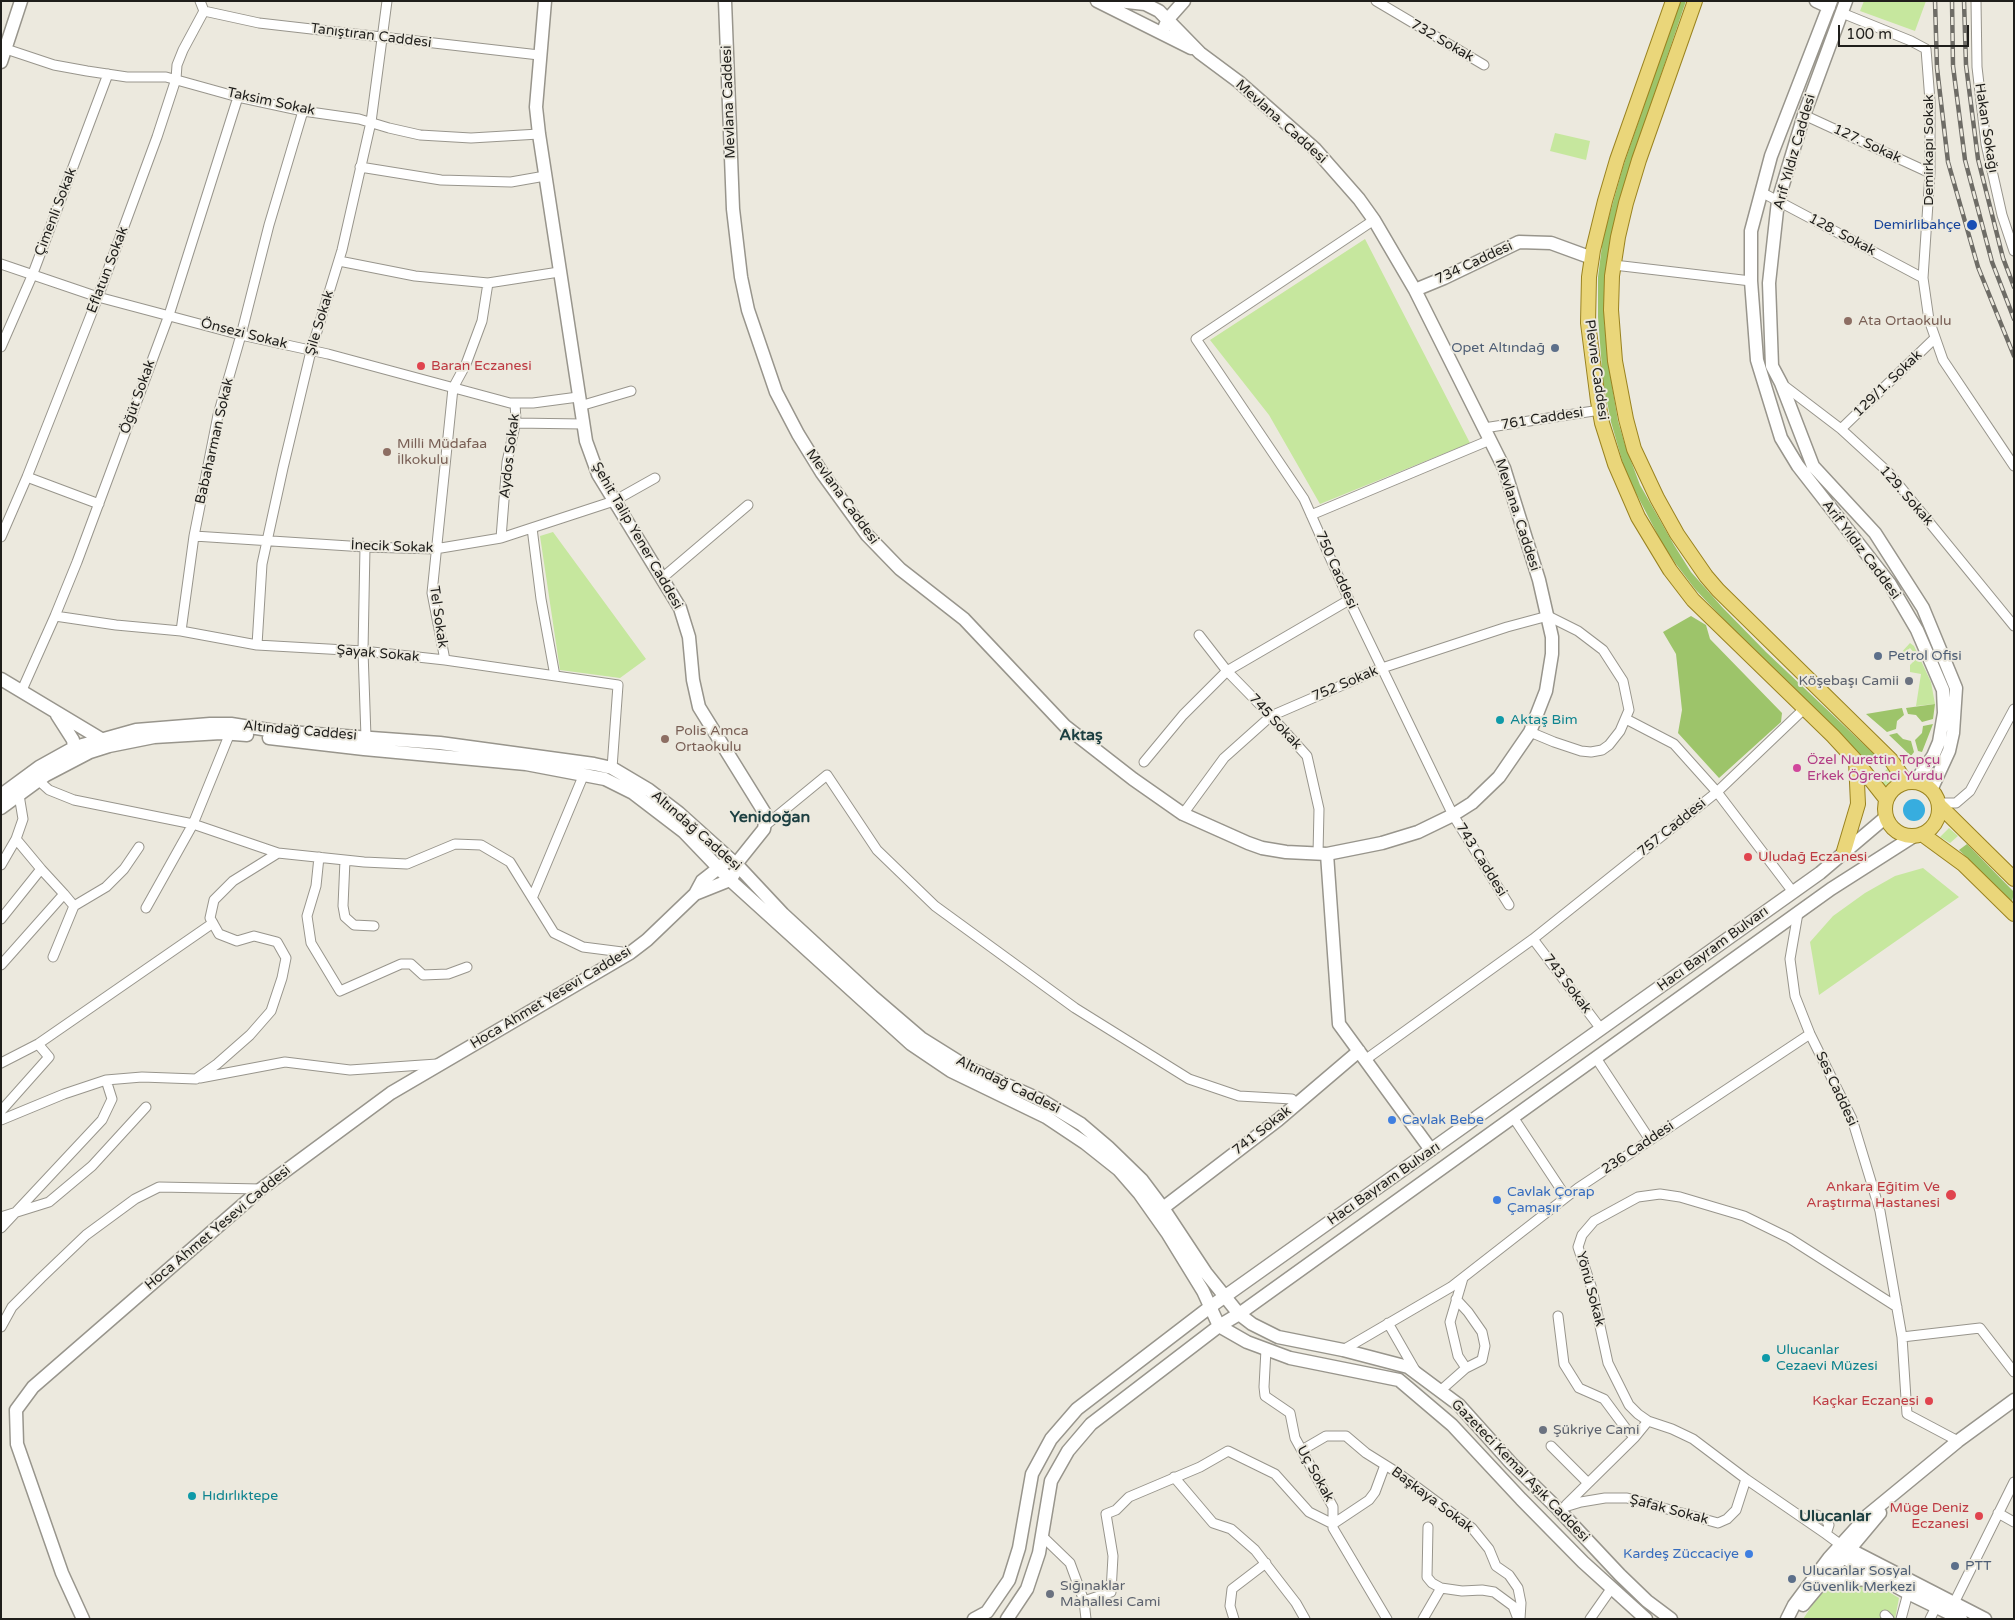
<!DOCTYPE html>
<meta charset="utf-8">
<style>
body{margin:0}
#map{position:relative;width:2015px;height:1620px;overflow:hidden;background:#ece9de;font-family:"Varela Round",sans-serif}
canvas{display:block}
.frame{position:absolute;inset:0;border:2px solid #1f1e1b;pointer-events:none}
.scale{position:absolute;left:1838px;top:25px;width:131px;height:22px;box-sizing:border-box;border:2px solid #1f1e1b;border-top:0;padding-left:6px;font-size:15px;line-height:18px;white-space:nowrap;color:#1f1e1b;-webkit-text-stroke:4px #ece9de;paint-order:stroke}
</style>
<div id="map">
<canvas width="2015" height="1620"></canvas>
<div class="frame"></div>
<div class="scale">100 m</div>
</div>
<script>
const ctx = document.querySelector('canvas').getContext('2d');
ctx.lineJoin = 'round';
function fillPath(path, color) {
  ctx.fillStyle = color;
  ctx.fill(path, 'evenodd');
}
function shape(rows) {
  const path = new Path2D();
  for (const r of rows) {
    if (r.length === 3) {
      path.moveTo(r[0] + r[2], r[1]);
      path.arc(r[0], r[1], r[2], 0, 2 * Math.PI);
      continue;
    }
    path.moveTo(r[0], r[1]);
    for (let i = 2; i < r.length; i += 2) path.lineTo(r[i], r[i + 1]);
  }
  return path;
}
function strokePath(path, color, width, dash) {
  ctx.strokeStyle = color;
  ctx.lineWidth = width;
  ctx.lineCap = dash ? 'butt' : 'round';
  ctx.setLineDash(dash || []);
  ctx.stroke(path);
}
function write(font, color, halo, rows, align = 'center') {
  ctx.font = font + ' "Varela Round",sans-serif';
  ctx.lineWidth = 4;
  ctx.setLineDash([]);
  ctx.textBaseline = 'middle';
  ctx.strokeStyle = halo;
  ctx.fillStyle = color;
  for (const [text, x, y, turn = 0] of rows) {
    ctx.save();
    ctx.translate(x, y);
    ctx.rotate((+turn || 0) * Math.PI / 180);
    ctx.textAlign = isNaN(turn) ? turn : align;
    if (halo) ctx.strokeText(text, 0, 0);
    ctx.fillText(text, 0, 0);
    ctx.restore();
  }
}
fillPath(shape([
 [1864,1,1926,1,1915,31,1860,11],
 [1555,133,1590,141,1586,160,1550,151],
 [1365,239,1470,443,1320,504,1269,415,1210,340],
 [553,532,646,659,620,678,560,670,540,536],
 [1910,643,1914,646,1931,682,1935,704,1916,706,1921,674,1910,672,1910,665,1916,659,1916,655,1910,648,1901,656,1899,655],
 [1888,768,1897,777,1885,787,1878,778],
 [1949,828,1958,836,1950,843,1940,837],
 [1923,868,1959,897,1819,995,1810,942,1833,916,1865,893,1895,876],
 [1853,1583,1877,1585,1899,1598,1895,1619,1803,1619,1823,1589]
]), '#c6e79e');
fillPath(shape([
 [1680,1,1686,1,1634,154,1610,245,1605,290,1604,317,1608,362,1618,421,1625,445,1640,485,1674,545,1691,572,1722,607,1766,652,1876,756,1867,764,1728,624,1695,589,1676,564,1662,543,1626,474,1611,422,1603,381,1598,317,1598,277,1603,238,1623,167],
 [1691,616,1706,625,1710,639,1782,713,1781,722,1719,778,1678,733,1682,710,1676,654,1663,632],
 [1935,704,1933,719,1922,722,1916,715,1908,714,1906,708],
 [1902,708,1904,715,1897,721,1896,729,1887,732,1866,714],
 [1933,724,1922,752,1918,751,1915,740,1922,733,1923,726],
 [1897,733,1903,739,1911,741,1914,752,1911,756,1889,735],
 [1967,844,2014,892,2012,902,1959,850]
]), '#9dc46a');
fillPath(shape([
 [1914,810,11]
]), '#37addf');
const street = shape([
 [200,1,204,11],
 [1376,1,1484,65],
 [1976,1,1977,67,1986,144,2002,215,2014,251],
 [204,11,259,23,539,55],
 [1842,13,1911,41,1926,49,1930,101,1930,173,1923,278,1929,320,1943,360,2014,466],
 [6,49,54,65,87,71,127,77,166,77,238,97,303,111,359,119,389,128,420,135,471,138,539,134],
 [1804,115,1930,173],
 [360,167,441,180,511,182,545,176],
 [1761,192,1923,278],
 [1374,220,1196,339,1304,499,1349,600,1453,815,1509,905],
 [339,261,415,276,488,283,559,272],
 [1,264,98,297,241,335,328,354,510,403,533,403,578,397],
 [1614,265,1751,281],
 [1,347,32,276,108,74],
 [1782,384,1841,429,1889,473,2014,626],
 [580,406,631,391],
 [515,423,583,424],
 [1484,428,1600,410],
 [1841,429,1935,338],
 [27,477,99,504],
 [1311,515,1490,440],
 [532,528,541,599,555,676],
 [194,536,365,547,435,549,501,538,614,501,655,478],
 [1,537,27,477,98,297,157,137,176,79,177,65,183,50,204,11],
 [501,538,507,462,516,421,515,403],
 [365,547,363,651,366,737],
 [661,579,748,505],
 [55,616,116,625,181,631,257,645,363,651,445,660,618,685,612,768],
 [181,631,194,536,218,415,241,335,269,225,303,111],
 [1199,635,1227,671,1271,716,1307,756,1319,809,1318,854],
 [257,645,262,564,283,468,311,351,342,250,371,122,387,1],
 [445,660,432,593,453,388,466,364,482,321,488,283],
 [22,690,55,616,77,562,169,315,238,97],
 [1626,719,1674,744,1717,792,1793,892],
 [1144,762,1183,715,1227,671,1349,600],
 [38,780,49,790,74,800,193,824,278,853,364,862,407,864,455,844,481,845,510,862,554,933,583,947,630,953],
 [1938,803,1956,803,1970,791,2014,709],
 [1183,814,1224,758,1271,716,1382,668,1507,627,1548,616,1578,631,1603,650,1623,681,1629,710,1620,731,1609,745,1602,750,1591,752,1581,751,1554,742,1530,732],
 [766,825,827,775,877,850,935,906,1075,1008,1189,1079,1239,1096,1292,1099],
 [319,857,316,886,307,916,311,943,340,991,401,964,411,964,423,975,448,974,467,967],
 [345,860,343,906,345,917,354,925,374,926],
 [1,865,16,839,23,819,19,795],
 [533,896,584,774],
 [74,906,106,887,124,869,139,847],
 [146,908,193,824,230,733],
 [1798,913,1790,959,1795,996,1810,1034,1852,1119,1880,1211,1902,1337,1907,1414,1958,1441],
 [1,919,41,869,16,839],
 [1533,939,1601,1029],
 [53,957,74,906,64,894],
 [1,965,64,894,41,869],
 [1596,1058,1650,1140],
 [1365,1060,1533,939,1717,792,1805,708],
 [1,1063,38,1044,213,923],
 [200,1078,285,1062,350,1070,437,1064],
 [1,1111,49,1057,38,1044],
 [1513,1117,1566,1197],
 [1,1120,64,1094,106,1080,142,1077,196,1079,217,1064,250,1035,271,1011,282,978,286,958,277,942,254,936,237,941,219,934,210,918,214,900,233,881,278,853],
 [1,1217,49,1202,92,1166,146,1107],
 [1,1228,102,1120,112,1099,106,1080],
 [1456,1299,1468,1312,1482,1332,1485,1346,1482,1360,1466,1368],
 [1558,1316,1564,1364,1579,1388,1604,1399,1627,1430,1635,1437],
 [1388,1323,1415,1370],
 [1,1327,12,1307,41,1278,86,1235,135,1199,159,1187,261,1189],
 [1902,1337,1980,1328,2014,1372],
 [1266,1349,1264,1387,1265,1396,1290,1413,1295,1438,1333,1507,1333,1528,1387,1619],
 [1343,1350,1451,1287,1578,1188,1810,1034],
 [1440,1391,1466,1368,1458,1356,1450,1322,1463,1278],
 [1551,1446,1588,1483],
 [1302,1450,1326,1436,1346,1436,1366,1453,1398,1473,1472,1528,1489,1549,1496,1566,1509,1575,1518,1588,1521,1603,1520,1619],
 [1174,1477,1213,1523,1231,1529,1255,1550,1296,1603,1305,1619],
 [1746,1479,1693,1439,1672,1429,1648,1421,1638,1414,1629,1405,1608,1363,1592,1289,1578,1247,1582,1235,1594,1221,1638,1197,1660,1194,1680,1197,1744,1216,1789,1238,1897,1307],
 [1566,1505,1635,1437,1648,1421],
 [1558,1509,1581,1502,1605,1498,1627,1498,1718,1523,1727,1519,1736,1510,1746,1479,1826,1534],
 [1998,1513,2014,1522],
 [1807,1521,1817,1515,1826,1520,1829,1525,1826,1534,1841,1545],
 [1333,1524,1369,1500,1375,1492,1385,1465],
 [1428,1527,1427,1577,1432,1583,1441,1588,1462,1591,1482,1590,1494,1592,1513,1606,1518,1619],
 [1042,1536,1070,1563,1084,1601,1086,1619],
 [1084,1601,1111,1592,1113,1556,1106,1514,1116,1510,1129,1497,1200,1467,1228,1451,1275,1474,1309,1512,1333,1524],
 [1954,1603,2014,1482],
 [1885,1615,1889,1619],
 [1234,1619,1230,1606,1232,1589,1266,1563],
 [1423,1619,1441,1588],
 [1590,1619,1611,1589],
 [1901,1619,1908,1593],
 [1930,1619,1936,1607]
]);
const secondary = shape([
 [545,1,536,107,539,134,586,441,598,474,680,608,689,637,693,680,699,707,766,815,764,829,736,864],
 [725,1,733,209,741,277,748,310,776,392,798,434,822,473,867,535,900,569,964,619,1065,726,1133,779,1183,814,1248,843,1262,848,1286,852,1327,854,1382,843,1418,832,1453,815,1472,803,1499,777,1530,732,1546,691,1552,654,1552,637,1539,580,1504,468,1415,290,1374,220,1359,199,1315,149,1239,82,1200,53,1159,11,1145,4,1118,1],
 [1097,1,1191,48],
 [1816,1,1829,7],
 [1831,1,1771,156,1751,231,1751,281,1757,360,1781,438,1798,466,1890,584,1917,630,1943,690,1944,713,1939,742,1933,756,1915,782],
 [1846,1,1804,115,1778,201,1769,283,1772,366,1781,383,1813,466,1875,533,1923,608,1956,688,1953,733,1949,751,1931,790],
 [1165,26,1168,19,1184,1],
 [1,62,21,1],
 [1415,290,1444,278,1519,242,1551,243,1592,258],
 [1,679,101,739],
 [57,715,73,740,75,755],
 [269,738,364,749,526,764,605,779,633,793,684,832,730,880,911,1044,951,1071,1046,1117,1085,1143,1119,1170,1139,1193,1168,1234,1203,1291,1219,1326],
 [1,795,39,767,75,747,86,744,136,730,210,724,231,724,275,731,440,743,594,764,612,768,649,790,679,813,739,867,783,914,872,996,921,1038,969,1068,1041,1100,1081,1124,1108,1147,1142,1180,1163,1208,1206,1273,1239,1314,1252,1324,1278,1337,1343,1350,1408,1367,1459,1405,1511,1463,1558,1509,1620,1575,1647,1601,1671,1619],
 [1,808,46,775,90,752,109,746,154,737,221,733,247,735],
 [1327,854,1339,1024,1431,1150],
 [695,894,730,880,734,874],
 [1163,1208,1278,1120,1359,1051],
 [1219,1326,1247,1342,1290,1358,1399,1380,1452,1425,1521,1499,1583,1562,1646,1619],
 [1845,1547,1985,1619],
 [1837,1554,1908,1593,1961,1619],
 [1821,1584,1856,1579,1880,1581],
 [1803,1605,1880,1513],
 [83,1619,62,1573,17,1444,16,1410,33,1387,261,1189,391,1093,630,953,647,940,695,894,702,881,725,863],
 [974,1619,987,1612,1009,1580,1019,1548,1032,1474,1051,1439,1077,1409,1210,1307,1820,873,1886,817],
 [1007,1619,1027,1589,1039,1553,1051,1481,1068,1451,1091,1424,1219,1326,1239,1314,1831,889,1914,836],
 [1787,1619,1794,1605,1829,1558,1868,1515,1958,1441,2014,1400]
]);
const primary = shape([
 [1673,1,1617,160,1605,201,1593,250,1589,277,1588,323,1598,401,1602,423,1615,464,1638,517,1670,570,1693,600,1833,736,1856,761,1886,799],
 [1695,1,1639,160,1626,203,1618,237,1612,276,1611,310,1615,361,1626,419,1634,449,1657,498,1677,534,1706,576,1718,590,1891,760,1906,782],
 [1912,809,27],
 [1939,805,2014,879],
 [1922,834,1963,864,2014,914],
 [1844,851,1858,804,1856,761]
]);
strokePath(street, '#98958c', 11);
strokePath(secondary, '#98958c', 15);
strokePath(primary, '#9a8320', 16);
strokePath(street, '#fff', 9);
strokePath(secondary, '#fff', 12);
strokePath(primary, '#ead67a', 14);
const rail = shape([
 [1935,1,1937,68,1948,162,1978,267,2014,356],
 [1952,1,1953,66,1965,160,1992,262,2014,319],
 [1964,1,1966,65,1978,159,2003,258,2014,287]
]);
strokePath(rail, '#6e6c66', 4.5);
strokePath(rail, '#ece9de', 2.5, [8]);
for (const [x, y, r, color] of [
 [1972,225,6,"#1a4fb4"],
 [1848,321,5,"#8d6e63"],
 [1555,348,5,"#5c6f8a"],
 [421,366,5,"#e0444e"],
 [387,452,5,"#8d6e63"],
 [1878,656,5,"#5c6f8a"],
 [1909,681,5,"#6b7280"],
 [1500,720,5,"#0f9aa8"],
 [665,739,5,"#8d6e63"],
 [1797,768,5,"#d1479c"],
 [1748,857,5,"#e0444e"],
 [1392,1120,5,"#3f7fe0"],
 [1951,1195,6,"#e0444e"],
 [1497,1200,5,"#3f7fe0"],
 [1766,1358,5,"#0f9aa8"],
 [1929,1401,5,"#e0444e"],
 [1543,1430,5,"#6b7280"],
 [192,1496,5,"#0f9aa8"],
 [1979,1516,5,"#e0444e"],
 [1749,1554,5,"#3f7fe0"],
 [1955,1566,5,"#5c6f8a"],
 [1792,1579,5,"#5c6f8a"],
 [1050,1594,5,"#6b7280"]
]) {
  const dot = new Path2D();
  dot.arc(x, y, r, 0, 2 * Math.PI);
  ctx.fillStyle = color;
  ctx.fill(dot);
  strokePath(dot, '#ece9de', 2);
}
write('14px', '#1f1e1b', '#ece9de', [
 ["Tanıştıran Caddesi",371,36,7],
 ["732 Sokak",1442,41,30],
 ["Taksim Sokak",271,102,12],
 ["Mevlana Caddesi",729,102,-92],
 ["Mevlana. Caddesi",1281,122,42],
 ["Hakan Sokağı",1986,128,81],
 ["127. Sokak",1867,144,25],
 ["Demirkapı Sokak",1929,150,-90],
 ["Arif Yıldız Caddesi",1795,152,-74],
 ["Çimenli Sokak",56,212,-69],
 ["128. Sokak",1842,235,28],
 ["734 Caddesi",1474,263,-25],
 ["Eflatun Sokak",108,270,-69],
 ["Şile Sokak",320,323,-73],
 ["Önsezi Sokak",244,334,14],
 ["Plevne Caddesi",1596,370,82],
 ["129/1. Sokak",1888,384,-44],
 ["Öğüt Sokak",138,397,-70],
 ["761 Caddesi",1542,419,-9],
 ["Babaharman Sokak",215,441,-77],
 ["Aydos Sokak",510,456,-83],
 ["129. Sokak",1906,496,49],
 ["Mevlana Caddesi",842,497,54],
 ["Mevlana. Caddesi",1517,515,72],
 ["Şehit Talip Yener Caddesi",637,536,60],
 ["İnecik Sokak",392,547,2],
 ["Arif Yıldız Caddesi",1861,550,53],
 ["750 Caddesi",1336,570,66],
 ["Tel Sokak",438,617,82],
 ["Şayak Sokak",378,654,5],
 ["752 Sokak",1345,684,-23],
 ["745 Sokak",1275,722,47],
 ["Altındağ Caddesi",300,731,5],
 ["757 Caddesi",1672,828,-39],
 ["Altındağ Caddesi",696,831,41],
 ["743 Caddesi",1481,860,58],
 ["Hacı Bayram Bulvarı",1713,949,-36],
 ["743 Sokak",1567,984,53],
 ["Hoca Ahmet Yesevi Caddesi",551,998,-31],
 ["Altındağ Caddesi",1008,1085,26],
 ["Ses Caddesi",1836,1089,65],
 ["741 Sokak",1262,1131,-38],
 ["236 Caddesi",1638,1148,-34],
 ["Hacı Bayram Bulvarı",1384,1184,-35],
 ["Hoca Ahmet Yesevi Caddesi",218,1228,-40],
 ["Yönü Sokak",1590,1289,75],
 ["Gazeteci Kemal Aşık Caddesi",1520,1471,46],
 ["Uç Sokak",1315,1474,61],
 ["Başkaya Sokak",1432,1500,37],
 ["Şafak Sokak",1669,1510,15]
]);
write('14px', '#164399', '#ece9de', [
 ["Demirlibahçe",1961,225]
], 'right');
write('14px', '#785e54', '#ece9de', [
 ["Ata Ortaokulu",1858,321],
 ["Milli Müdafaa",397,444],
 ["İlkokulu",397,460],
 ["Polis Amca",675,731],
 ["Ortaokulu",675,747]
], 'left');
write('14px', '#4e5e75', '#ece9de', [
 ["Opet Altındağ",1545,348,"right"],
 ["Petrol Ofisi",1888,656],
 ["PTT",1965,1566],
 ["Ulucanlar Sosyal",1802,1571],
 ["Güvenlik Merkezi",1802,1587]
], 'left');
write('14px', '#be3a42', '#ece9de', [
 ["Baran Eczanesi",431,366,"left"],
 ["Uludağ Eczanesi",1758,857,"left"],
 ["Ankara Eğitim Ve",1940,1187],
 ["Araştırma Hastanesi",1940,1203],
 ["Kaçkar Eczanesi",1919,1401],
 ["Müge Deniz",1969,1508],
 ["Eczanesi",1969,1524]
], 'right');
write('14px', '#5b616d', '#ece9de', [
 ["Köşebaşı Camii",1899,681,"right"],
 ["Şükriye Cami",1553,1430],
 ["Sığınaklar",1060,1586],
 ["Mahallesi Cami",1060,1602]
], 'left');
write('14px', '#0d838f', '#ece9de', [
 ["Aktaş Bim",1510,720],
 ["Ulucanlar",1776,1350],
 ["Cezaevi Müzesi",1776,1366],
 ["Hıdırlıktepe",202,1496]
], 'left');
write('14px', '#b23c85', '#ece9de', [
 ["Özel Nurettin Topçu",1807,760],
 ["Erkek Öğrenci Yurdu",1807,776]
], 'left');
write('14px', '#366cbe', '#ece9de', [
 ["Cavlak Bebe",1402,1120],
 ["Cavlak Çorap",1507,1192],
 ["Çamaşır",1507,1208],
 ["Kardeş Züccaciye",1739,1554,"right"]
], 'left');
write('bold 16px', '#1c3f41', '#ece9de', [
 ["Aktaş",1081,736],
 ["Yenidoğan",770,818],
 ["Ulucanlar",1835,1517]
]);
</script>
